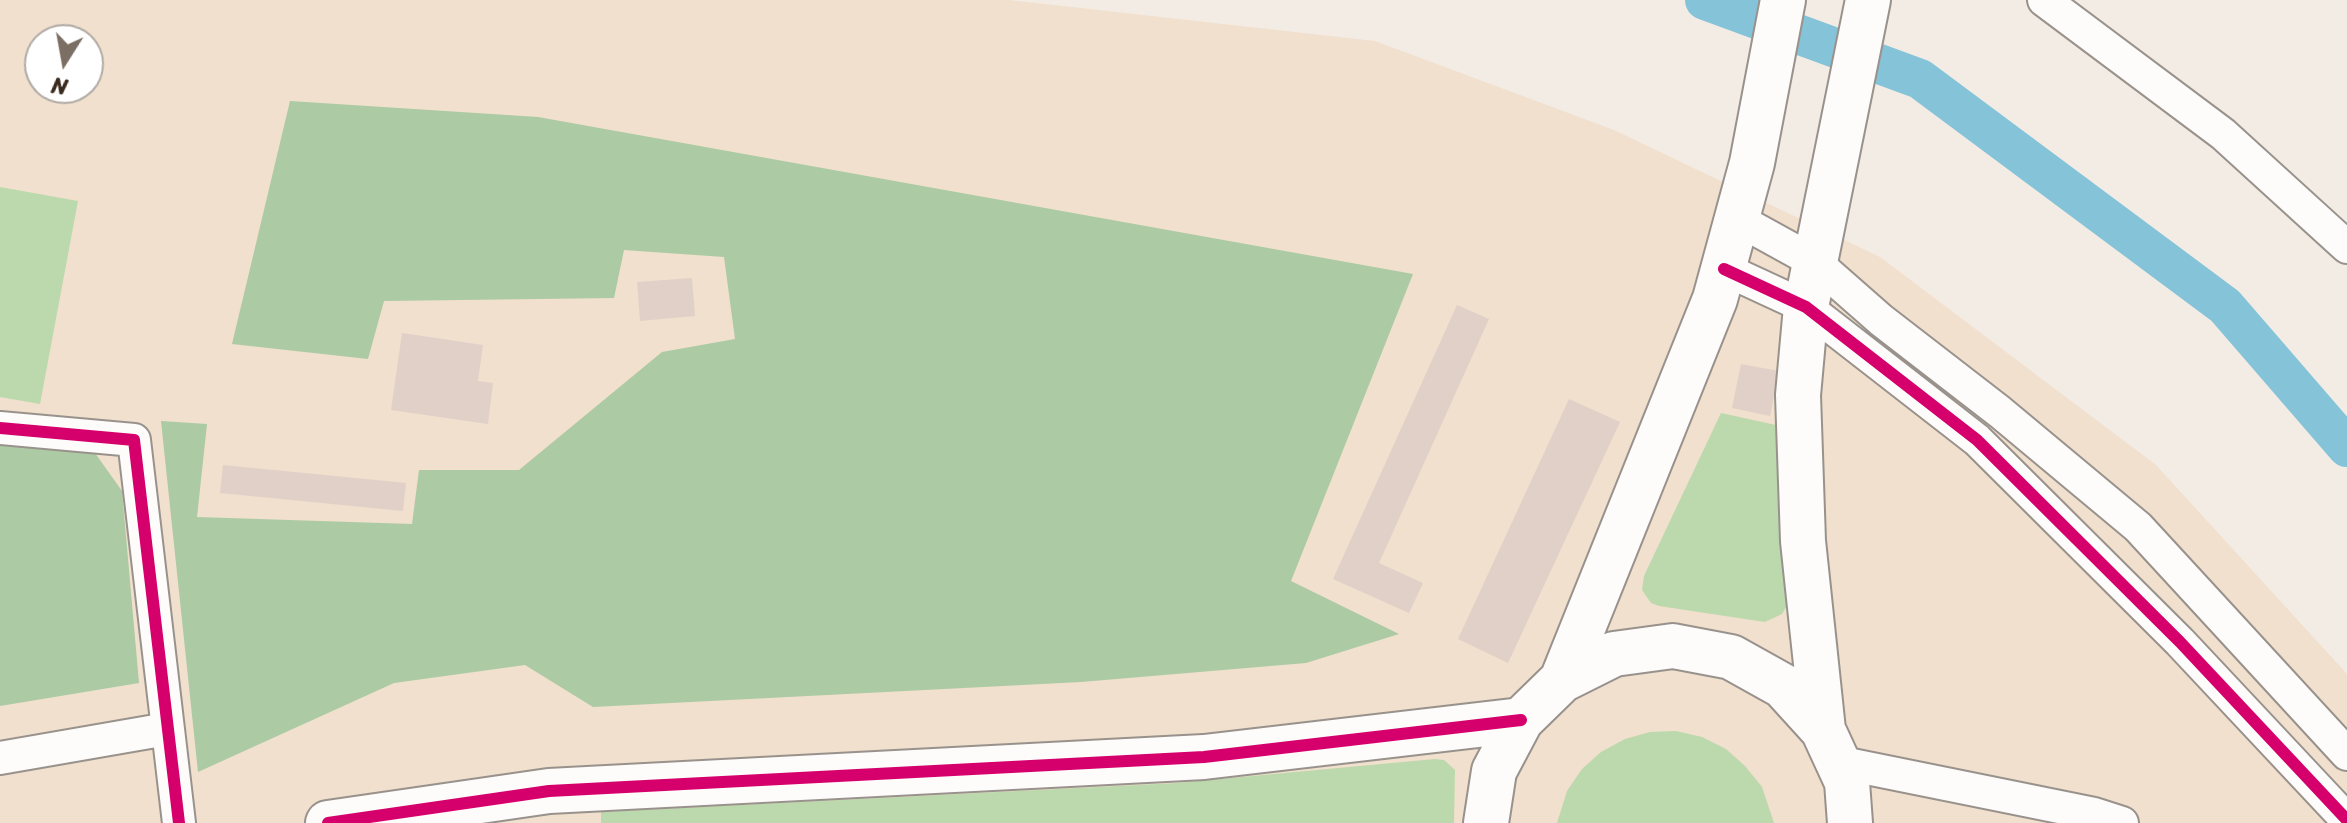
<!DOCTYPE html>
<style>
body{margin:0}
#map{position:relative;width:2347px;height:823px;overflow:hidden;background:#f3ece4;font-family:Sriracha,sans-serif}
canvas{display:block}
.north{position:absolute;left:24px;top:24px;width:80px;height:80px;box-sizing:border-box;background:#fff;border:2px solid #b1aaa5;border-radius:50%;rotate:191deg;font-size:22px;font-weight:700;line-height:32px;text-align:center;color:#3b2a1e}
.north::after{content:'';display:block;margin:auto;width:28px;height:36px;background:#7b6e63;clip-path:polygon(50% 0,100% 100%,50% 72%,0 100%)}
</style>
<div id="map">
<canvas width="2347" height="823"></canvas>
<div class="north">N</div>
</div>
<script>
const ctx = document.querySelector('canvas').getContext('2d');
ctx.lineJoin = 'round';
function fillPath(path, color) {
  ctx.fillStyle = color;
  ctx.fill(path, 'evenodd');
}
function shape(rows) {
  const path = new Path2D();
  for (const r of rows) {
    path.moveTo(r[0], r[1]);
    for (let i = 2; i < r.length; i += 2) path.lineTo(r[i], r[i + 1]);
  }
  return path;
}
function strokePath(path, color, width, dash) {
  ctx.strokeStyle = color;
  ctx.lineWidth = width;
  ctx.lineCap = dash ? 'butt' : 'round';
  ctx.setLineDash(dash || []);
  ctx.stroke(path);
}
fillPath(shape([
 [0,0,1009,0,1375,41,1614,130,1880,257,2156,465,2347,674,2347,823,0,823],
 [40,40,88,40,88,88,40,88]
]), '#f0e0cd');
fillPath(shape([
 [0,187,78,201,40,404,0,397],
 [1721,413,1776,425,1794,594,1782,614,1765,622,1659,606,1651,603,1642,590,1644,576],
 [1676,731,1702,737,1726,749,1745,766,1762,787,1774,823,1557,823,1567,791,1582,769,1601,752,1625,739,1650,732],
 [1435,759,1444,760,1455,770,1454,823,601,823,601,812,1177,783]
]), '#bbd9ac');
fillPath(shape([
 [290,101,538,117,1413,274,1291,581,1399,634,1306,663,1081,682,593,707,525,665,394,683,198,772,161,421,207,424,197,517,412,524,419,470,519,470,662,352,735,339,724,257,624,250,614,298,384,301,368,359,232,344],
 [0,440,90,446,122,491,139,683,0,706]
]), '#accaa3');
strokePath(shape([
 [1705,0,1920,79,2225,306,2347,447]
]), '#85c3d9', 40);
fillPath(shape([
 [692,278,695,316,640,321,637,282],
 [1457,305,1489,319,1379,563,1423,583,1409,613,1333,579],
 [402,333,483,345,478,381,493,383,488,424,391,410],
 [1741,364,1779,371,1770,416,1732,408],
 [1569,399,1620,422,1508,663,1458,639],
 [223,465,406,483,403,511,220,493]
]), '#e0d0c8');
const street = shape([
 [2044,0,2223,134,2347,247],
 [1737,219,1815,262,1881,320,2000,412,2138,527,2347,754],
 [1724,269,1806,307,1977,440,2180,642,2347,820],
 [0,428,134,440,179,823],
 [0,758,167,729],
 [1837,762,2094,814,2122,823]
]);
const secondary = shape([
 [1562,680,1715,299,1752,163,1783,0],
 [1823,730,1803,541,1798,395,1806,307,1868,0],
 [328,823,549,791,1204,757,1521,720],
 [1486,823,1494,771,1521,720,1562,680,1614,654,1673,646,1731,657,1783,686,1823,730,1847,782,1850,823]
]);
strokePath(street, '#99928c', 36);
strokePath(secondary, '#99928c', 48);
strokePath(street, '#fdfcfb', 32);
strokePath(secondary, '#fdfcfb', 44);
strokePath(shape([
 [1724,269,1806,307,1977,440,2180,642,2347,820],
 [0,428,134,440,179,823],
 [328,823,549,791,1204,757,1521,720]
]), '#d6006c', 12);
</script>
